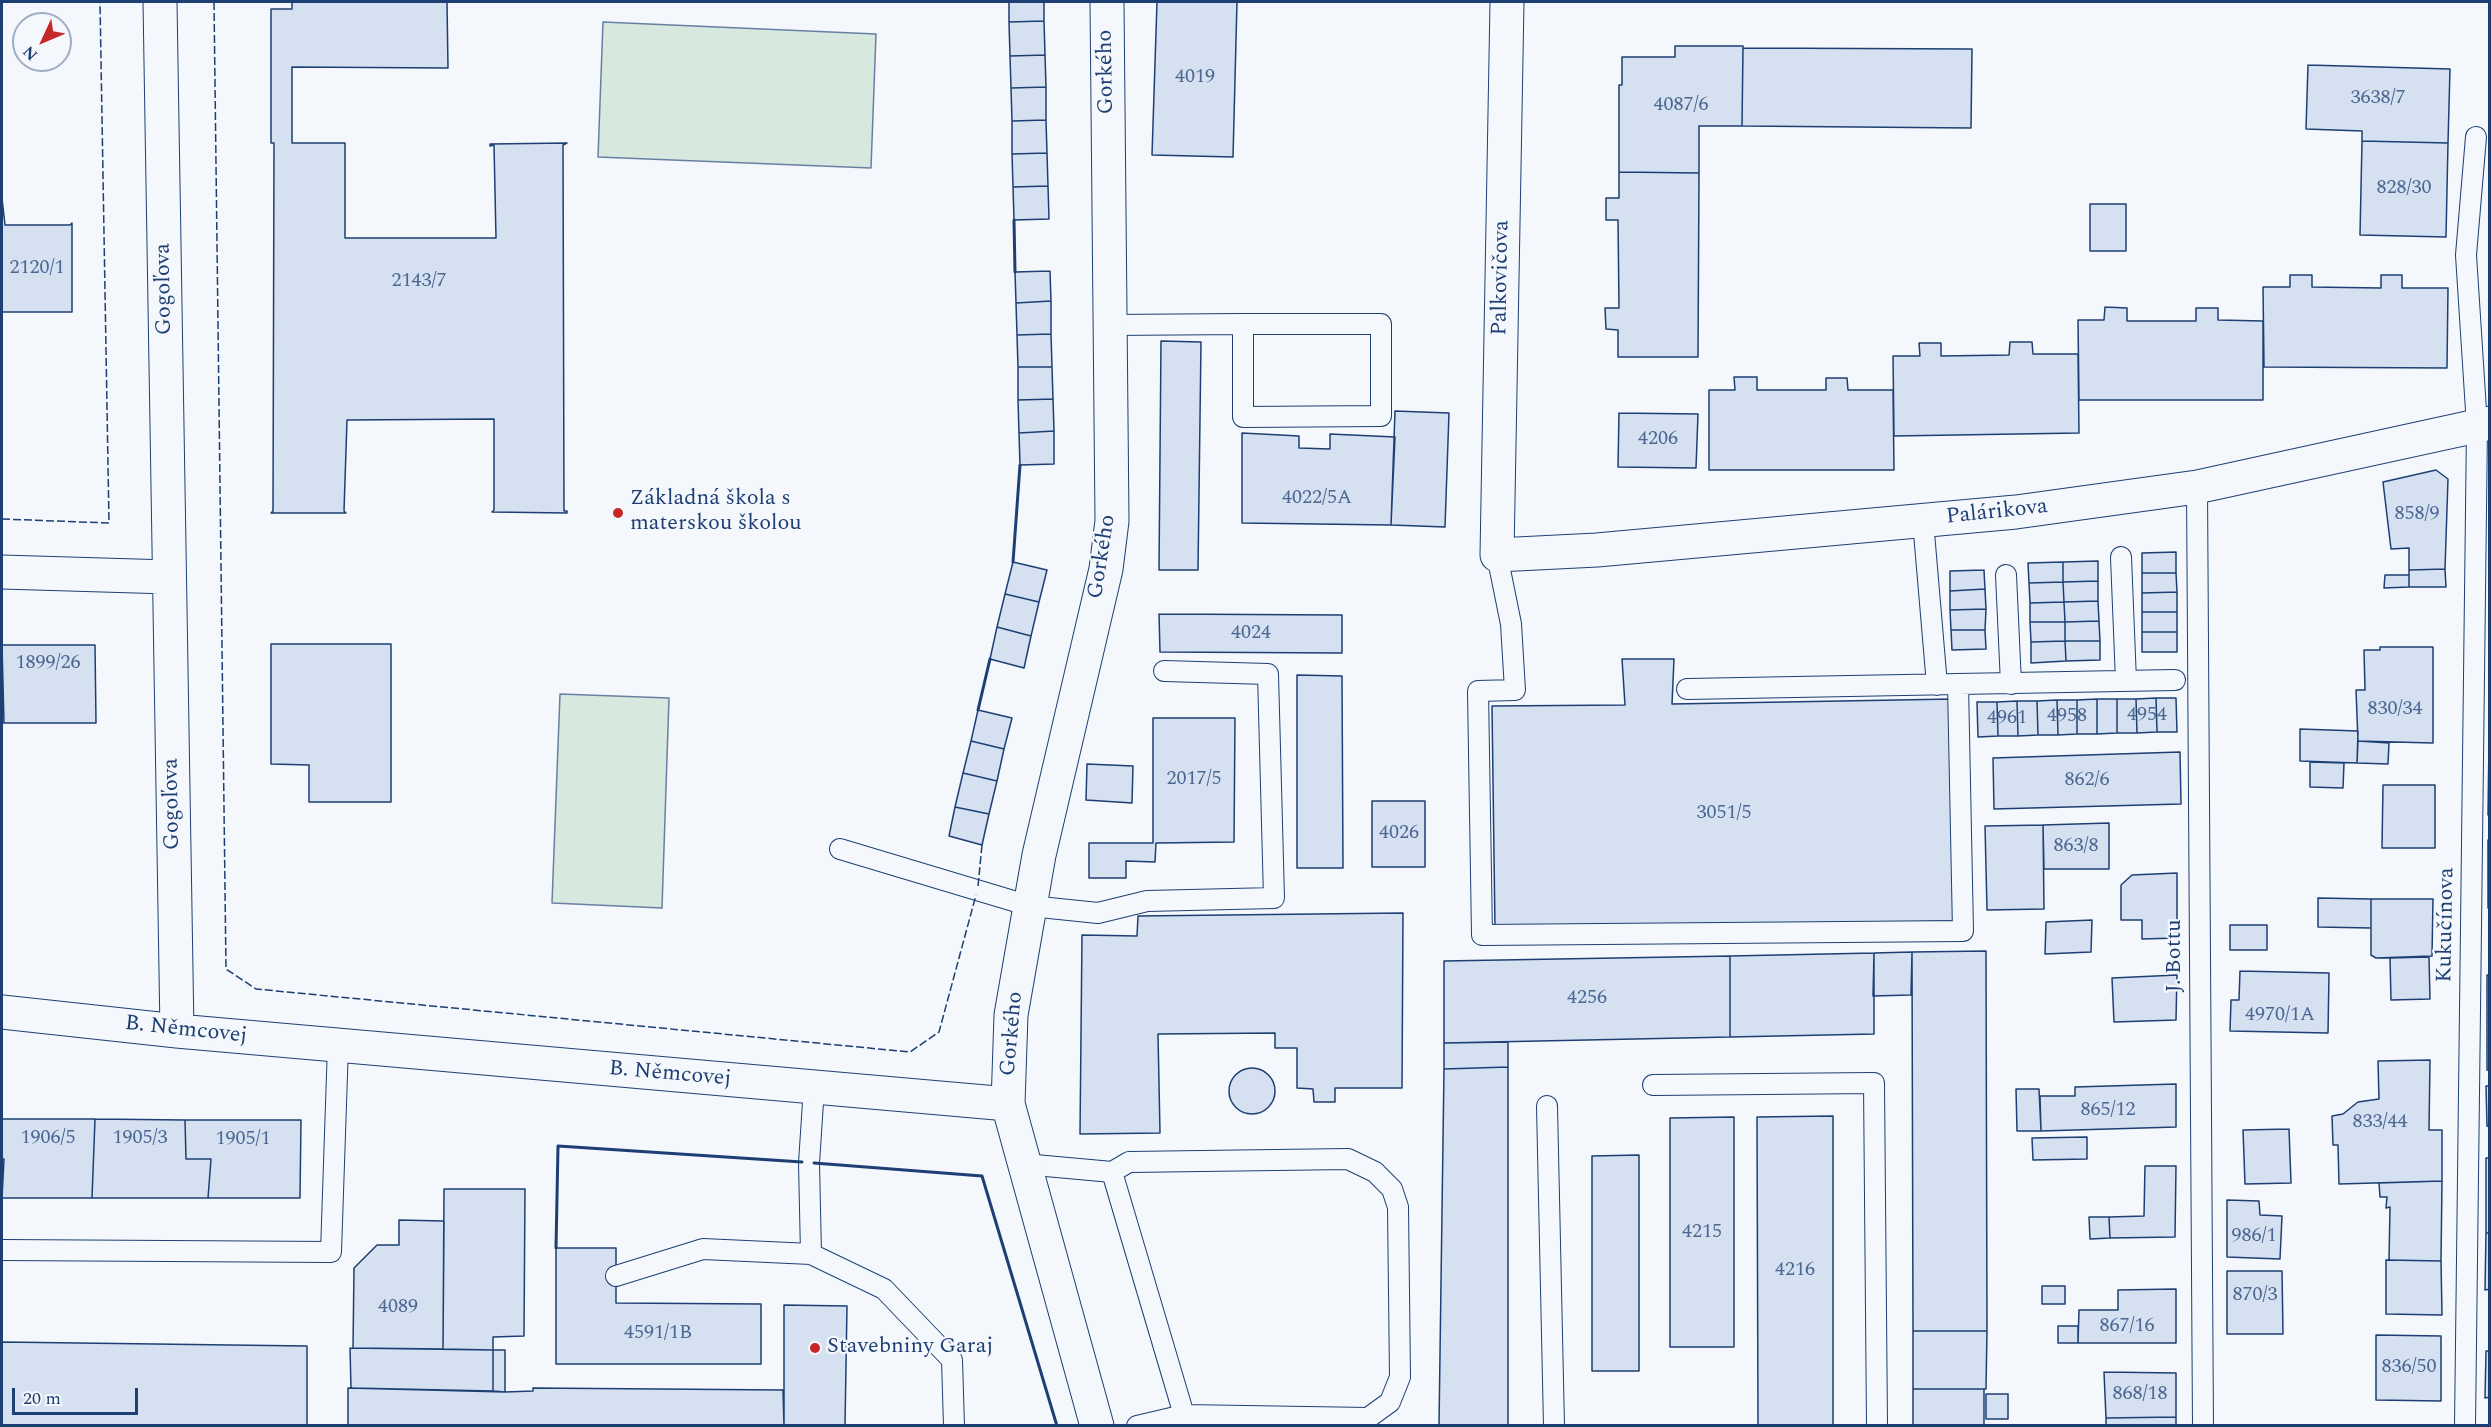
<!DOCTYPE html>
<meta charset="utf-8">
<style>
body{margin:0}
#map{position:relative;width:2491px;height:1427px;overflow:hidden;background:#f4f7fb;font-family:Spectral,serif}
canvas{display:block}
.frame{position:absolute;inset:0;border:3px solid #1d3f73;pointer-events:none}
.north{position:absolute;left:12px;top:12px;width:60px;height:60px;box-sizing:border-box;background:#f4f7fb;border:2px solid #9eadc5;border-radius:50%;rotate:226deg;font-size:16px;font-weight:700;line-height:24px;text-align:center;color:#1d3f73}
.north::after{content:'';display:block;margin:auto;width:21px;height:27px;background:#c62828;clip-path:polygon(50% 0,100% 100%,50% 72%,0 100%)}
.scale{position:absolute;left:12px;top:1388px;width:126px;height:27px;box-sizing:border-box;border:3px solid #1d3f73;border-top:0;padding-left:8px;font-size:18px;line-height:21px;white-space:nowrap;color:#1d3f73;-webkit-text-stroke:4px #f4f7fb;paint-order:stroke}
</style>
<div id="map">
<canvas width="2491" height="1427"></canvas>
<div class="frame"></div>
<div class="north">N</div>
<div class="scale">20 m</div>
</div>
<script>
const ctx = document.querySelector('canvas').getContext('2d');
ctx.lineJoin = 'round';
function fillPath(path, color) {
  ctx.fillStyle = color;
  ctx.fill(path, 'evenodd');
}
function shape(rows) {
  const path = new Path2D();
  for (const r of rows) {
    if (r.length === 3) {
      path.moveTo(r[0] + r[2], r[1]);
      path.arc(r[0], r[1], r[2], 0, 2 * Math.PI);
      continue;
    }
    path.moveTo(r[0], r[1]);
    for (let i = 2; i < r.length; i += 2) path.lineTo(r[i], r[i + 1]);
  }
  return path;
}
function strokePath(path, color, width, dash) {
  ctx.strokeStyle = color;
  ctx.lineWidth = width;
  ctx.lineCap = dash ? 'butt' : 'round';
  ctx.setLineDash(dash || []);
  ctx.stroke(path);
}
function write(font, color, halo, rows, align = 'center') {
  ctx.font = font + ' Spectral,serif';
  ctx.lineWidth = 4.5;
  ctx.setLineDash([]);
  ctx.textBaseline = 'middle';
  ctx.strokeStyle = halo;
  ctx.fillStyle = color;
  for (const [text, x, y, turn = 0] of rows) {
    ctx.save();
    ctx.translate(x, y);
    ctx.rotate((+turn || 0) * Math.PI / 180);
    ctx.textAlign = isNaN(turn) ? turn : align;
    if (halo) ctx.strokeText(text, 0, 0);
    ctx.fillText(text, 0, 0);
    ctx.restore();
  }
}
const green = shape([
 [603,22,876,34,871,168,598,157,603,22],
 [560,694,669,698,662,908,552,903,560,694]
]);
fillPath(green, '#d7e8df');
strokePath(green, '#687fa3', 1.5);
const building = shape([
 [292,2,447,2,448,68,292,67,292,143,345,143,345,238,496,238,494,145,490,146,490,144,567,143,563,145,564,511,567,511,567,513,492,512,494,510,494,419,347,420,344,511,346,513,271,513,273,511,274,143,271,143,271,9,292,9,292,2],
 [1009,2,1044,2,1044,21,1009,22,1009,2],
 [1157,2,1237,2,1233,157,1152,155,1157,2],
 [1044,21,1045,55,1010,56,1009,22,1044,21],
 [1675,46,1743,46,1742,126,1699,126,1699,173,1619,172,1619,85,1622,85,1622,57,1675,57,1675,46],
 [1743,48,1972,49,1971,128,1742,126,1743,48],
 [1045,55,1046,87,1011,88,1010,56,1045,55],
 [2308,65,2450,69,2448,143,2362,141,2362,131,2306,129,2308,65],
 [1046,87,1046,120,1012,121,1011,88,1046,87],
 [1046,120,1047,153,1012,154,1012,121,1046,120],
 [2362,141,2448,143,2446,237,2360,235,2362,141],
 [1047,153,1048,186,1013,187,1012,154,1047,153],
 [1619,172,1699,173,1698,357,1618,357,1618,330,1606,329,1605,308,1619,308,1618,220,1606,220,1606,198,1619,198,1619,172],
 [1048,186,1049,219,1014,220,1013,187,1048,186],
 [2,198,5,225,70,225,72,223,72,312,2,312,2,198],
 [2090,204,2126,204,2126,251,2090,251,2090,204],
 [1050,271,1051,301,1016,303,1015,272,1050,271],
 [2290,275,2312,275,2312,287,2381,288,2381,275,2402,275,2402,288,2448,288,2447,368,2264,367,2263,287,2290,287,2290,275],
 [1051,301,1051,334,1017,335,1016,303,1051,301],
 [2105,307,2127,308,2127,321,2196,321,2196,308,2218,308,2218,320,2263,321,2263,400,2079,400,2078,320,2104,320,2105,307],
 [1051,334,1052,367,1018,367,1017,335,1051,334],
 [1161,341,1201,342,1198,570,1159,570,1161,341],
 [2010,342,2032,342,2033,354,2078,354,2079,433,1894,436,1893,356,1920,356,1919,343,1941,343,1941,356,2009,355,2010,342],
 [1018,367,1052,367,1053,399,1018,400,1018,367],
 [1734,377,1757,377,1757,390,1826,390,1826,378,1847,378,1848,390,1893,390,1894,470,1709,470,1709,390,1735,390,1734,377],
 [1053,399,1054,431,1019,433,1018,400,1053,399],
 [1395,411,1449,413,1445,527,1391,525,1395,411],
 [1619,413,1698,414,1696,468,1618,467,1619,413],
 [1054,431,1054,464,1020,465,1019,433,1054,431],
 [1242,433,1299,436,1299,448,1330,449,1330,434,1395,437,1391,525,1242,523,1242,433],
 [2436,470,2448,479,2445,569,2409,570,2409,548,2391,549,2383,482,2436,470],
 [2176,552,2176,573,2142,573,2142,553,2176,552],
 [2098,561,2098,581,2063,582,2063,562,2098,561],
 [1013,562,1047,570,1039,602,1005,594,1013,562],
 [2063,562,2063,582,2029,583,2028,563,2063,562],
 [2445,569,2446,587,2409,587,2409,570,2445,569],
 [1984,570,1985,589,1950,591,1950,571,1984,570],
 [2142,573,2176,573,2177,592,2142,593,2142,573],
 [2385,575,2409,575,2409,587,2384,588,2385,575],
 [2098,581,2098,601,2064,602,2063,582,2098,581],
 [2063,582,2064,602,2030,603,2029,583,2063,582],
 [1985,589,1986,609,1950,610,1950,591,1985,589],
 [2177,592,2177,612,2142,612,2142,593,2177,592],
 [1005,594,1039,602,1031,636,997,627,1005,594],
 [2098,601,2099,621,2065,622,2064,602,2098,601],
 [2064,602,2065,622,2030,622,2030,603,2064,602],
 [1986,609,1985,630,1951,630,1950,610,1986,609],
 [2142,612,2177,612,2177,632,2142,632,2142,612],
 [1159,614,1342,615,1342,653,1160,652,1159,614],
 [2099,621,2100,641,2065,641,2065,622,2099,621],
 [2030,622,2065,622,2065,641,2031,642,2030,622],
 [997,627,1031,636,1024,668,990,659,997,627],
 [1951,630,1985,630,1986,649,1952,650,1951,630],
 [2142,632,2177,632,2177,652,2142,652,2142,632],
 [2065,641,2066,661,2031,663,2031,642,2065,641],
 [2065,641,2100,641,2100,660,2066,661,2065,641],
 [271,644,391,644,391,802,309,802,309,765,271,764,271,644],
 [2,645,95,645,96,723,4,723,2,645],
 [2380,647,2433,647,2433,743,2358,741,2356,690,2365,690,2364,650,2380,650,2380,647],
 [1622,659,1674,659,1672,704,1953,699,1956,921,1495,929,1492,706,1625,705,1622,659],
 [1297,675,1342,676,1343,868,1297,868,1297,675],
 [2,684,3,684,4,723,2,723,2,684],
 [2156,698,2176,698,2177,732,2157,732,2156,698],
 [2156,698,2157,732,2137,733,2136,699,2156,698],
 [2097,699,2117,699,2117,733,2097,734,2097,699],
 [2097,699,2097,734,2077,734,2077,700,2097,699],
 [2117,699,2136,699,2137,733,2117,733,2117,699],
 [2057,700,2058,735,2038,735,2037,701,2057,700],
 [2057,700,2077,700,2077,734,2058,735,2057,700],
 [2017,701,2018,736,1998,736,1997,702,2017,701],
 [2017,701,2037,701,2038,735,2018,736,2017,701],
 [1977,702,1997,702,1998,736,1978,737,1977,702],
 [978,710,1012,718,1004,749,971,741,978,710],
 [1153,718,1235,718,1234,842,1156,843,1155,862,1126,861,1126,878,1089,878,1089,843,1153,843,1153,718],
 [2300,729,2358,731,2357,763,2300,761,2300,729],
 [971,741,1004,749,997,781,963,773,971,741],
 [2358,741,2389,743,2388,764,2357,763,2358,741],
 [2489,742,2490,815,2488,815,2489,742],
 [2180,752,2181,804,1994,809,1993,758,2180,752],
 [2310,762,2344,763,2343,788,2310,787,2310,762],
 [1087,764,1133,766,1132,803,1086,800,1087,764],
 [963,773,997,781,989,814,955,807,963,773],
 [2383,785,2435,785,2435,848,2382,848,2383,785],
 [1372,801,1425,801,1425,867,1372,867,1372,801],
 [955,807,989,814,982,845,949,836,955,807],
 [2109,823,2109,869,2044,869,2043,825,2109,823],
 [2043,825,2044,909,1987,910,1985,826,2043,825],
 [2488,840,2490,908,2488,908,2488,840],
 [2177,873,2177,938,2142,939,2142,920,2121,920,2121,885,2132,875,2177,873],
 [2318,898,2371,899,2371,928,2318,927,2318,898],
 [2371,899,2433,899,2432,956,2376,958,2371,955,2371,899],
 [1403,913,1402,1088,1335,1088,1335,1102,1314,1102,1313,1089,1297,1088,1297,1048,1275,1048,1275,1033,1158,1034,1160,1133,1080,1134,1082,935,1137,936,1138,916,1403,913],
 [2092,920,2091,952,2045,954,2046,922,2092,920],
 [2230,925,2267,925,2267,950,2230,950,2230,925],
 [1986,951,1987,1331,1913,1331,1912,952,1986,951],
 [1912,952,1911,995,1873,996,1874,953,1912,952],
 [1874,953,1874,1034,1730,1037,1730,956,1874,953],
 [1730,956,1730,1037,1444,1043,1444,961,1730,956],
 [2429,957,2430,999,2391,1000,2390,958,2429,957],
 [2240,971,2329,973,2328,1033,2230,1031,2231,1000,2239,1000,2240,971],
 [2177,975,2176,1020,2114,1022,2112,978,2177,975],
 [2487,975,2490,975,2490,1070,2487,1070,2487,975],
 [1508,1042,1508,1067,1444,1069,1444,1043,1508,1042],
 [2430,1060,2429,1130,2442,1130,2442,1181,2339,1184,2338,1145,2333,1145,2332,1116,2343,1114,2358,1102,2379,1099,2378,1061,2430,1060],
 [1508,1067,1508,1426,1439,1426,1444,1069,1508,1067],
 [1252,1091,23],
 [2176,1084,2176,1127,2041,1131,2040,1096,2075,1096,2075,1087,2176,1084],
 [2486,1086,2490,1086,2490,1127,2487,1126,2486,1086],
 [2016,1089,2039,1089,2041,1131,2017,1131,2016,1089],
 [1833,1116,1833,1426,1758,1426,1757,1117,1833,1116],
 [1734,1117,1734,1347,1670,1347,1670,1118,1734,1117],
 [2,1119,95,1119,92,1198,2,1198,4,1159,2,1159,2,1119],
 [95,1119,185,1120,186,1159,211,1159,208,1198,92,1198,95,1119],
 [185,1120,301,1120,300,1198,208,1198,211,1159,186,1159,185,1120],
 [2289,1129,2291,1183,2245,1184,2243,1130,2289,1129],
 [2087,1137,2087,1159,2033,1160,2032,1138,2087,1137],
 [1639,1155,1639,1371,1592,1371,1592,1156,1639,1155],
 [2486,1158,2490,1158,2490,1233,2486,1233,2486,1158],
 [2145,1166,2176,1166,2175,1237,2110,1238,2109,1217,2144,1216,2145,1166],
 [2442,1181,2441,1261,2389,1260,2390,1207,2386,1208,2387,1197,2380,1197,2379,1183,2442,1181],
 [444,1189,525,1189,524,1336,493,1337,493,1350,443,1349,444,1189],
 [2227,1200,2259,1201,2260,1215,2282,1216,2280,1259,2227,1257,2227,1200],
 [2089,1217,2109,1217,2110,1238,2090,1239,2089,1217],
 [399,1220,444,1221,443,1349,353,1348,354,1268,377,1245,399,1245,399,1220],
 [2486,1233,2490,1233,2490,1289,2485,1290,2486,1233],
 [556,1248,616,1248,616,1303,761,1304,761,1364,556,1364,556,1248],
 [2386,1260,2441,1261,2442,1315,2386,1314,2386,1260],
 [2227,1271,2282,1271,2283,1334,2227,1334,2227,1271],
 [2042,1286,2065,1286,2065,1304,2042,1304,2042,1286],
 [2176,1289,2176,1343,2078,1343,2079,1310,2118,1310,2118,1290,2176,1289],
 [784,1305,847,1306,845,1426,784,1426,784,1305],
 [2058,1326,2078,1326,2078,1343,2058,1343,2058,1326],
 [1913,1331,1987,1331,1986,1389,1913,1389,1913,1331],
 [2376,1335,2441,1336,2441,1401,2376,1400,2376,1335],
 [2,1342,307,1346,307,1426,2,1426,2,1342],
 [350,1348,493,1350,493,1391,351,1388,350,1348],
 [493,1350,505,1350,505,1392,493,1391,493,1350],
 [2486,1351,2490,1351,2490,1397,2485,1398,2486,1351],
 [2104,1372,2176,1373,2176,1417,2106,1418,2104,1372],
 [348,1388,505,1392,533,1391,533,1388,783,1390,784,1426,348,1426,348,1388],
 [1913,1389,1984,1389,1984,1426,1913,1426,1913,1389],
 [1986,1394,2008,1394,2008,1419,1986,1419,1986,1394],
 [2176,1417,2176,1426,2106,1426,2106,1418,2176,1417]
]);
fillPath(building, '#d5e0f0');
strokePath(building, '#1d3f73', 1.5);
const service = shape([
 [1110,325,1243,324,1381,324,1381,416,1243,417,1243,324],
 [2197,487,2203,1426],
 [1923,521,1937,685],
 [1497,555,1511,624,1515,690,1478,691,1482,935,1963,931,1958,684,1687,689],
 [2121,557,2126,681],
 [2006,575,2011,684],
 [1958,684,2175,680],
 [840,849,1030,906,1098,913,1147,901,1274,898,1268,674,1164,671],
 [1653,1085,1874,1083,1877,1426],
 [1547,1106,1554,1426],
 [1024,1164,1112,1172],
 [2,1250,331,1252,338,1045],
 [811,1254,809,1163,814,1087],
 [616,1276,703,1249,811,1254,884,1289,952,1360,954,1426],
 [1137,1426,1184,1415,1368,1418,1390,1402,1400,1377,1398,1207,1392,1189,1375,1172,1348,1159,1129,1162,1112,1172,1184,1415],
 [2465,1426,2477,426,2466,255,2476,137]
]);
const minor = shape([
 [160,2,177,1031],
 [1507,2,1497,555,1597,550,2016,512,2197,487,2490,423],
 [2,572,169,577],
 [2,1012,177,1031,1008,1104],
 [1097,1426,1008,1104,1011,1015,1039,855,1106,569,1112,521,1107,2]
]);
strokePath(service, '#1d3f73', 22);
strokePath(minor, '#1d3f73', 35);
strokePath(service, '#f4f7fb', 20);
strokePath(minor, '#f4f7fb', 33);
strokePath(shape([
 [214,2,226,969,256,989,910,1052,939,1032,976,895],
 [2,519,109,523,100,2],
 [978,886,982,845]
]), '#1d3f73', 1.5, [8, 3]);
strokePath(shape([
 [1014,220,1015,272],
 [1013,562,1020,465],
 [978,710,990,659],
 [814,1163,982,1176,1057,1426],
 [556,1248,558,1146,802,1162]
]), '#1d3f73', 3);
for (const [x, y, r, color] of [
 [618,513,6,"#c62828"],
 [815,1348,6,"#c62828"]
]) {
  const dot = new Path2D();
  dot.arc(x, y, r, 0, 2 * Math.PI);
  ctx.fillStyle = color;
  ctx.fill(dot);
  strokePath(dot, '#f4f7fb', 2);
}
write('20px', '#4b6792', null, [
 ["4019",1195,78],
 ["3638/7",2378,99],
 ["4087/6",1681,106],
 ["828/30",2404,189],
 ["2120/1",37,269],
 ["2143/7",419,282],
 ["4206",1658,440],
 ["4022/5A",1317,499],
 ["858/9",2417,515],
 ["4024",1251,634],
 ["1899/26",48,664],
 ["830/34",2395,710],
 ["4954",2147,716],
 ["4958",2067,717],
 ["4961",2007,719],
 ["2017/5",1194,780],
 ["862/6",2087,781],
 ["3051/5",1724,814],
 ["4026",1399,834],
 ["863/8",2076,847],
 ["4256",1587,999],
 ["4970/1A",2280,1016],
 ["865/12",2108,1111],
 ["833/44",2380,1123],
 ["1906/5",48,1139],
 ["1905/3",140,1139],
 ["1905/1",243,1140],
 ["4215",1702,1233],
 ["986/1",2254,1237],
 ["4216",1795,1271],
 ["870/3",2255,1296],
 ["4089",398,1308],
 ["867/16",2127,1327],
 ["4591/1B",658,1334],
 ["836/50",2409,1368],
 ["868/18",2140,1395]
]);
write('22px', '#1d3f73', '#f4f7fb', [
 ["Gorkého",1107,72,-91],
 ["Palkovičova",1502,278,-89],
 ["Gogoľova",165,289,-91],
 ["Palárikova",1997,513,-6],
 ["Gorkého",1103,557,-81],
 ["Gogoľova",173,804,-91],
 ["Kukučínova",2447,925,-89],
 ["J. Bottu",2176,956,-90],
 ["B. Němcovej",186,1031,6],
 ["Gorkého",1013,1034,-85],
 ["B. Němcovej",670,1075,5]
]);
write('22px', '#1d3f73', '#f4f7fb', [
 ["Základná škola s",630,500],
 ["materskou školou",630,525],
 ["Stavebniny Garaj",827,1348]
], 'left');
</script>
